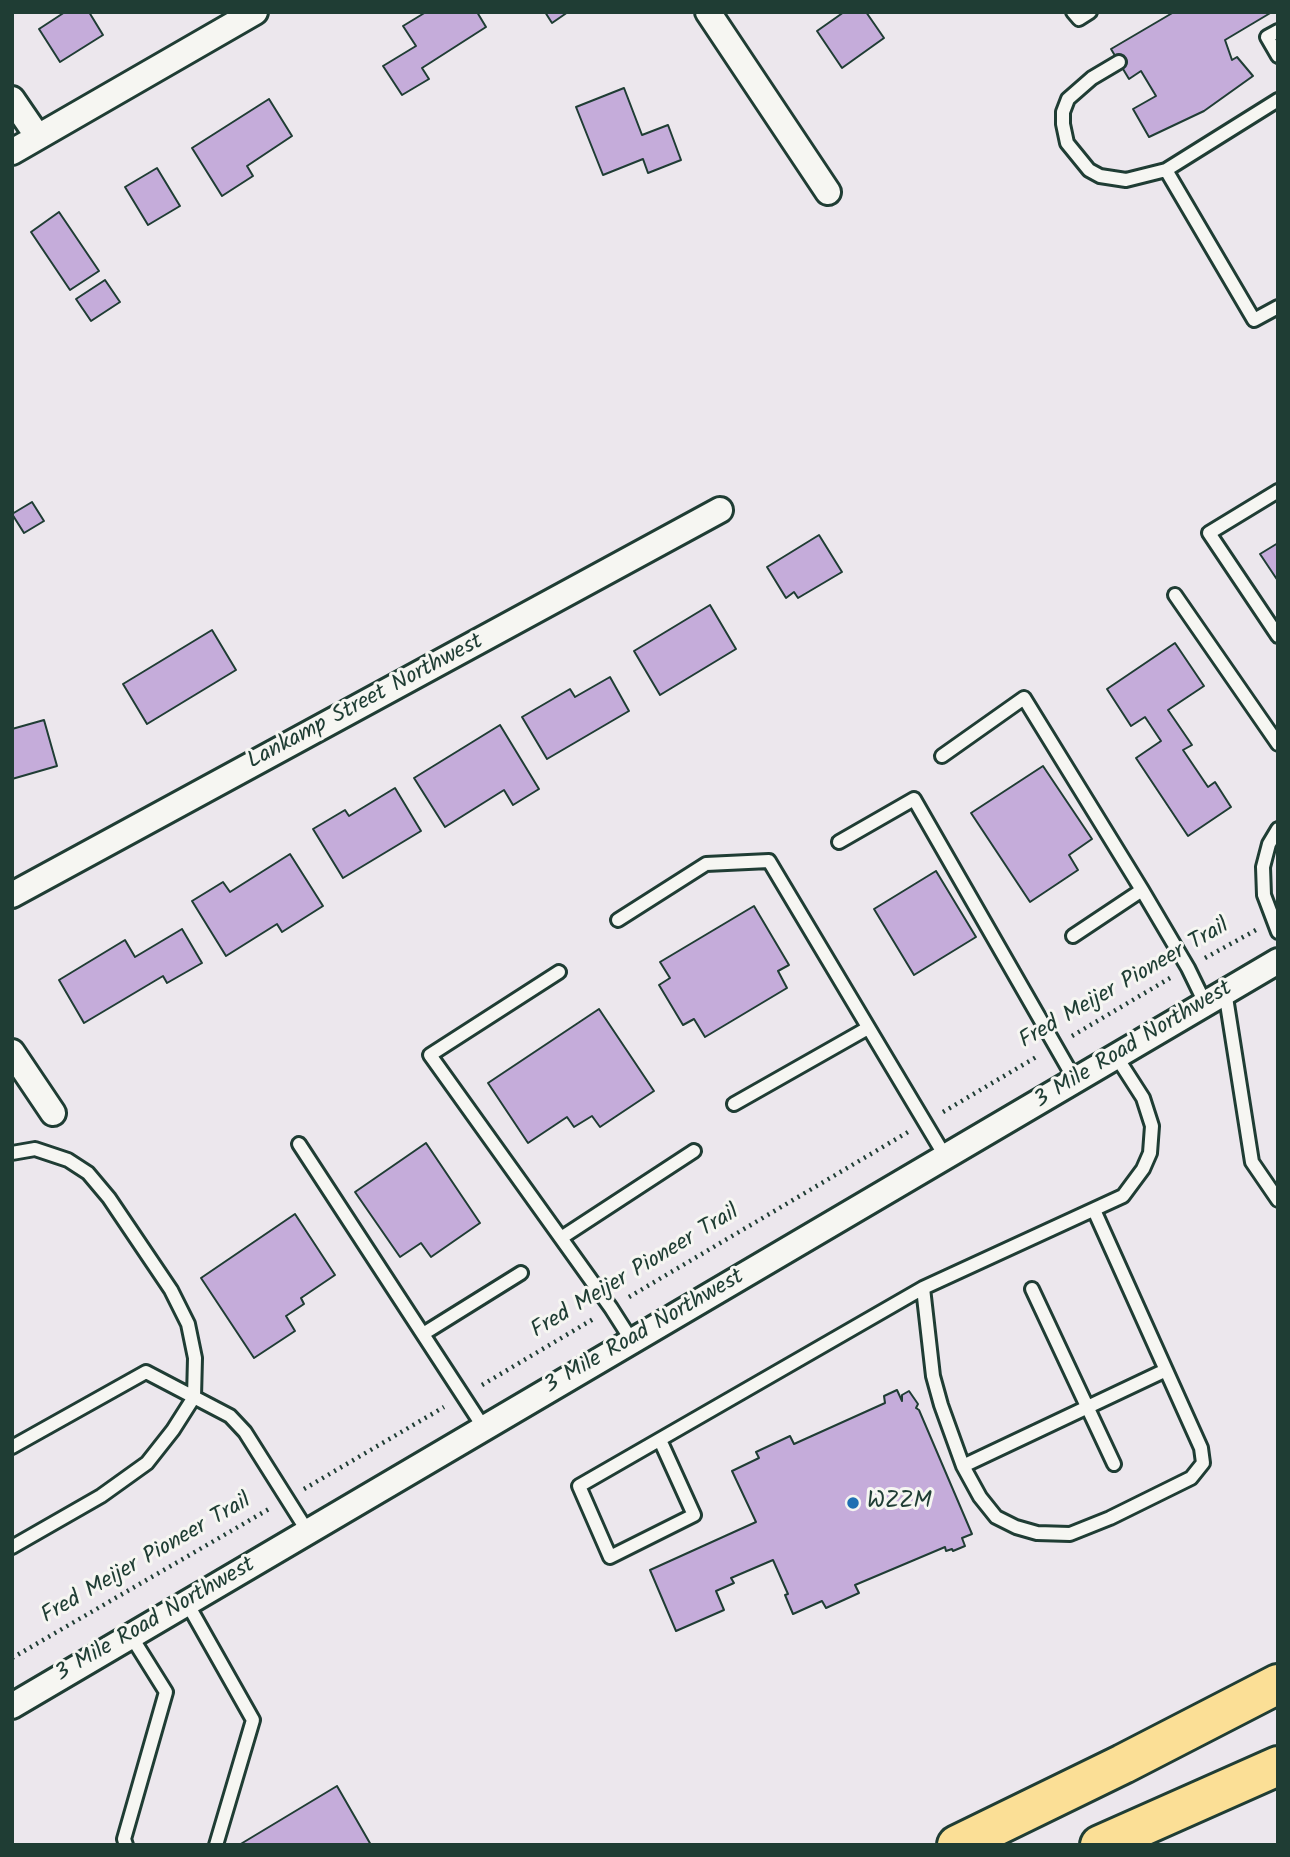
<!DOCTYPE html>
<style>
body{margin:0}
#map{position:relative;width:1290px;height:1857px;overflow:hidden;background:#ece7ed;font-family:Kalam,sans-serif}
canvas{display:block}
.frame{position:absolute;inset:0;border:14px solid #1f3d34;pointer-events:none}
</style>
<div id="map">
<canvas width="1290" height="1857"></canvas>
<div class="frame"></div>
</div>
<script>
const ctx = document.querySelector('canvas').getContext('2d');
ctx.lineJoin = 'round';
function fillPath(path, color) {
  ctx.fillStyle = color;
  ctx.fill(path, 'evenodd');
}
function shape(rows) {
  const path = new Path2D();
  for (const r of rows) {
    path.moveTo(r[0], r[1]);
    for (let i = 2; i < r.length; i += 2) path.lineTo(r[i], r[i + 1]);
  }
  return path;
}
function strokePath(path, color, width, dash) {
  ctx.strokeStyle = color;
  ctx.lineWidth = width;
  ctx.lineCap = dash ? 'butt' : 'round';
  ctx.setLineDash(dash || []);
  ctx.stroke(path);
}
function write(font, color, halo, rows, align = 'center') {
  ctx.font = font + ' Kalam,sans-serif';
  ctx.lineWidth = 6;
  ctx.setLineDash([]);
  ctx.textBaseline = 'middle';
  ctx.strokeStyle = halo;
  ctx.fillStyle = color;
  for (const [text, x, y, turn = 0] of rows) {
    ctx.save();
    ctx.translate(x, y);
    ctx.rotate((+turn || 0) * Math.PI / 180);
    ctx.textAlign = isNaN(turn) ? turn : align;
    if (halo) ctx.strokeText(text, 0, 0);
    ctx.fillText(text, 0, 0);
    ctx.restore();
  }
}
const building = shape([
 [65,12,89,12,103,35,60,62,39,29,65,12],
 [426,12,477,12,486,27,422,68,429,79,402,95,383,66,416,46,403,26,426,12],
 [545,12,568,12,552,23,545,12],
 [844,12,866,12,884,38,842,68,817,31,844,12],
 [1174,12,1272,12,1225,40,1232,60,1237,57,1253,76,1204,111,1149,137,1133,109,1156,96,1141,71,1129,79,1111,49,1174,12],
 [624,88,642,135,668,125,681,160,648,173,643,159,603,175,576,107,624,88],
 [269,99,292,136,247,166,253,176,222,196,192,148,269,99],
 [157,168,180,206,148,225,125,187,157,168],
 [59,212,99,271,70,290,31,232,59,212],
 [105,280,120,302,91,321,76,299,105,280],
 [32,502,44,521,24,533,12,514,32,502],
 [819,535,842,572,798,598,794,592,786,598,767,567,819,535],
 [1278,543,1278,581,1260,554,1278,543],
 [710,605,736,649,660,695,634,651,710,605],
 [212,630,236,670,147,724,123,684,212,630],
 [1175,643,1204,686,1168,710,1192,745,1183,750,1208,787,1215,782,1231,807,1188,836,1136,758,1161,741,1145,717,1131,726,1107,689,1175,643],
 [610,677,629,711,547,759,522,717,570,689,575,697,610,677],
 [44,720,57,766,12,779,12,729,44,720],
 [500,725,539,789,513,805,504,790,445,827,414,778,500,725],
 [1043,766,1092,839,1069,855,1078,870,1030,902,971,813,1043,766],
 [395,788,421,831,343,878,313,829,345,810,349,816,395,788],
 [290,854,323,906,282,932,277,924,226,956,192,901,223,882,230,892,290,854],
 [936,871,976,937,914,975,874,909,936,871],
 [754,906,789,965,778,971,787,988,705,1037,694,1019,683,1025,659,985,670,978,660,962,754,906],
 [182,929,202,963,167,983,163,976,84,1023,59,980,125,940,135,957,182,929],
 [599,1009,654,1091,600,1127,592,1116,574,1127,567,1117,528,1143,488,1083,599,1009],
 [426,1143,480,1223,431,1257,421,1243,400,1257,355,1192,426,1143],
 [295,1214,335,1275,301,1298,304,1304,286,1316,295,1331,254,1358,201,1278,295,1214],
 [897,1390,902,1401,902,1395,909,1391,918,1404,916,1408,919,1410,972,1534,962,1538,965,1546,953,1551,952,1549,946,1551,945,1547,855,1585,859,1593,826,1608,822,1601,793,1614,785,1595,788,1594,773,1560,731,1578,734,1583,716,1591,724,1610,676,1631,650,1570,756,1522,732,1471,759,1458,756,1452,790,1436,794,1444,885,1403,884,1396,897,1390],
 [337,1786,371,1845,239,1845,337,1786]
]);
fillPath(building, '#c5acda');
strokePath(building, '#1f3d34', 2);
const lane = shape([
 [1073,12,1079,19,1090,12],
 [1278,31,1267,37,1278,56],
 [1119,62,1092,78,1068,99,1063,112,1063,124,1067,143,1089,170,1100,176,1126,180,1166,170],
 [1278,100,1166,170,1254,320,1278,307],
 [1278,491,1209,533,1278,636],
 [1175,595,1278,744],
 [942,756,1024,698,1142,890,1188,968,1205,1003],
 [1278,829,1269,844,1263,867,1264,895,1278,932],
 [839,842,914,799,1075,1080],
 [618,920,706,864,769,861,945,1156],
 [1073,936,1142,890],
 [559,972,430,1055,611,1308,632,1341],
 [1225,991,1252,1162,1278,1200],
 [734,1104,868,1028],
 [299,1144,484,1428],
 [12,1153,35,1149,68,1160,88,1173,109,1198,171,1290,188,1324,195,1358,194,1397,173,1430,147,1463,101,1496,12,1547],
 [561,1238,694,1151],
 [923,1288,933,1376,941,1405,963,1466,980,1497,996,1517,1016,1527,1037,1533,1070,1534,1110,1518,1191,1478,1203,1463,1201,1448,1094,1210],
 [1032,1289,1114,1464],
 [423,1334,521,1273],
 [660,1440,694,1515,610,1557,579,1486,923,1288,1123,1196,1143,1169,1150,1153,1152,1126,1143,1098,1116,1056],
 [12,1447,146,1372,230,1416,245,1432,308,1532],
 [963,1466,1166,1370],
 [187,1603,253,1720,216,1845],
 [126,1845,124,1839,166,1692,131,1636]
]);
const street = shape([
 [708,12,828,192],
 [12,99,38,137],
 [12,152,255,12],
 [12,895,720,510],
 [12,1052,53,1113],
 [12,1706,1278,961]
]);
const highway = shape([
 [957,1845,1123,1764,1278,1684],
 [1100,1845,1278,1766]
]);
strokePath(lane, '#1f3d34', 18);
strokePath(street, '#1f3d34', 30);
strokePath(highway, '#1f3d34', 44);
strokePath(shape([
 [1205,958,1256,930],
 [1072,1036,1170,978],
 [943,1112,1038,1056],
 [629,1297,908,1132],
 [482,1385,595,1318],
 [304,1489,444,1407],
 [12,1658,269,1509]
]), '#1f3d34', 4.5, [2, 5]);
strokePath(lane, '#f6f6f2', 12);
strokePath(street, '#f6f6f2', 24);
strokePath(highway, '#fbdf96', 38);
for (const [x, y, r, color] of [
 [853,1503,7,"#1f6fb2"]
]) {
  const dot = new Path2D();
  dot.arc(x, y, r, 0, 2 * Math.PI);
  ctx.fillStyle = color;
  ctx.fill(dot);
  strokePath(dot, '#f6f6f2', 2.5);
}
write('23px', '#1f3d34', '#f6f6f2', [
 ["Lankamp Street Northwest",366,703,-28],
 ["Fred Meijer Pioneer Trail",1125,985,-30],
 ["3 Mile Road Northwest",1134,1046,-31],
 ["Fred Meijer Pioneer Trail",636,1273,-31],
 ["3 Mile Road Northwest",645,1333,-30],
 ["Fred Meijer Pioneer Trail",147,1560,-30],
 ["3 Mile Road Northwest",156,1621,-30]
]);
write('23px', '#1f3d34', '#f6f6f2', [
 ["WZZM",867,1503]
], 'left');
</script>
